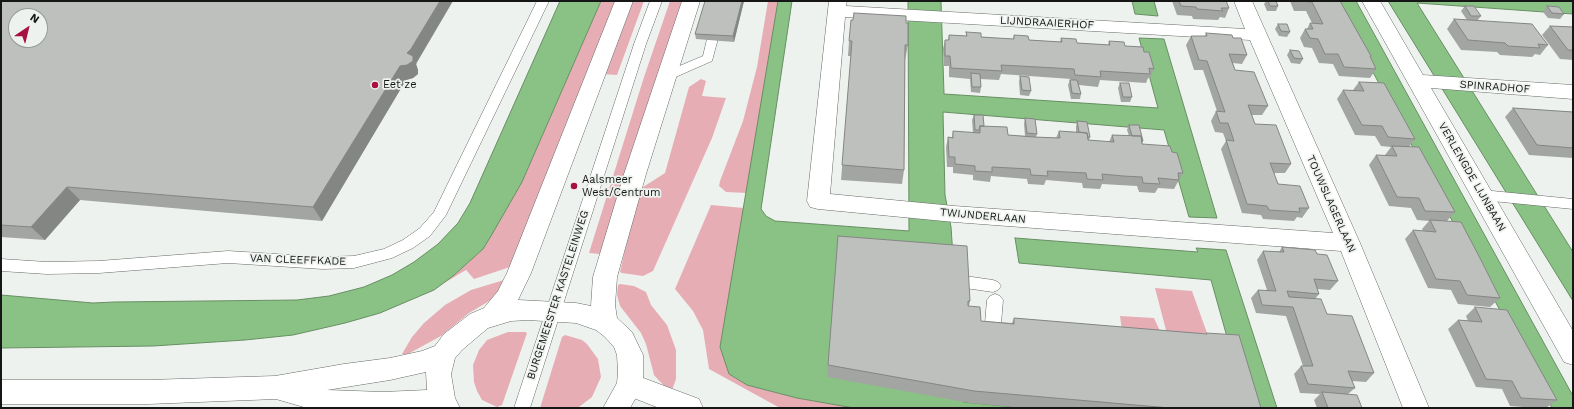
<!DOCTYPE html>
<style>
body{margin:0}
#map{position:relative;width:1574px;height:409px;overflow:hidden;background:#eef2ee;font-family:"Work Sans",sans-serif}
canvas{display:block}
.frame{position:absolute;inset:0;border:2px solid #151615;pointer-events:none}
.north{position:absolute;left:8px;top:8px;width:40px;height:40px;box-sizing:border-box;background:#eef2ee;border:1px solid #979a97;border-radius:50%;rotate:35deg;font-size:11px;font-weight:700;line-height:16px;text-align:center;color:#151615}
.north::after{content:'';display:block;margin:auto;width:14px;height:18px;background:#a71042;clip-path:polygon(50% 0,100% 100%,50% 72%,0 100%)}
</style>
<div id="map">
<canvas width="1574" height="409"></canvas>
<div class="frame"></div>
<div class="north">N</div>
</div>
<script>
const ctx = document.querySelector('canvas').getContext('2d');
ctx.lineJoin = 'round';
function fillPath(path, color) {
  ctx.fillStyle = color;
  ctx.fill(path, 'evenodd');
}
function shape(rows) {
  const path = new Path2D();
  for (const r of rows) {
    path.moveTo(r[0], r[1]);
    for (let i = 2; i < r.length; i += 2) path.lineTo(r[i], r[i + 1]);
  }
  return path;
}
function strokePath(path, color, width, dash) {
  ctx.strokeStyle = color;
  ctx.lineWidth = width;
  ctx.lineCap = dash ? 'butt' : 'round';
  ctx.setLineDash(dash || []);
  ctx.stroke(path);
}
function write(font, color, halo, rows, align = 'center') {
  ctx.font = font + ' "Work Sans",sans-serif';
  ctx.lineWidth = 3.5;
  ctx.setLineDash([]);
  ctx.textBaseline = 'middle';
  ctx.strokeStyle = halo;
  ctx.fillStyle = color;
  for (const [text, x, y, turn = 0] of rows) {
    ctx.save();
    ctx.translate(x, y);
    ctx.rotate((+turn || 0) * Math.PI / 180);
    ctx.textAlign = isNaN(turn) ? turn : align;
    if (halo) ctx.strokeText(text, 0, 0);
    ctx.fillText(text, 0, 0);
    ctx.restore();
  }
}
fillPath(shape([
 [601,1,618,1,510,267,474,279,466,270,439,286,453,276,483,249,522,182],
 [630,1,644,1,617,75,601,74],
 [670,1,684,1,600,254,589,253,644,77],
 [768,1,778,1,747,193,726,192,719,186,720,181,743,121,757,67],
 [701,79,706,81,702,96,726,98,712,138,653,271,643,276,622,273,620,272,631,223,640,189,665,173,689,87],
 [711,205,744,208,720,347,729,374,747,385,797,398,854,408,780,408,709,369,703,330,693,311,675,289],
 [504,280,502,288,491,300,469,313,441,336,406,355,402,354,412,337,424,323,445,305,471,290],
 [620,284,634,286,646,292,651,305,667,325,676,350,676,379,672,390,665,387,654,375,646,344,641,333,620,306,617,295,618,285],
 [1155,288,1192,291,1207,333,1167,334],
 [1120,316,1154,318,1161,333,1122,331],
 [508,332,525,332,527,333,502,405,497,407,482,400,477,391,474,382,473,365,479,350,487,340],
 [565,335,582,340,587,344,598,359,601,377,592,397,579,407,540,408,562,337]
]), '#e6aeb4');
const water = shape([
 [560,1,601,1,522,182,491,236,483,249,453,276,434,290,380,313,345,323,293,335,245,340,153,346,1,348,1,295,93,303,114,302,297,300,329,296,364,287,392,275,414,262,438,244,458,223,470,203,560,1],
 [778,1,792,1,761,209,766,216,775,221,909,231,908,1,941,1,944,94,1158,108,1139,38,1164,39,1217,218,1189,217,1164,130,943,112,945,195,951,227,963,402,1025,408,854,408,797,398,747,385,729,374,720,347,778,1],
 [1132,1,1154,1,1158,16,1135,14,1132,1],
 [1335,1,1356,1,1573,396,1573,408,1552,408,1335,1],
 [1388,1,1573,1,1573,14,1417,3,1573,252,1573,301,1388,1],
 [1015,238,1198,252,1196,248,1226,250,1277,408,1247,408,1211,280,1019,263,1015,238]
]);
fillPath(water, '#8ac285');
strokePath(water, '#678e63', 1);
const service = shape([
 [537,1,549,1,446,215,430,236,413,248,392,258,354,268,323,269,228,263,99,273,47,274,1,271,1,259,47,262,99,261,228,251,323,257,354,256,384,249,403,240,420,228,434,212,537,1],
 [650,1,662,1,646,44,530,408,514,408,634,44,650,1],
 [716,1,728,1,712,61,671,79,663,79,661,76,663,73,703,56,716,1],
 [1482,190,1573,199,1573,209,1482,200,1477,199,1475,195,1477,191,1482,190],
 [965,276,993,280,998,282,1001,286,998,290,993,292,965,288,960,286,957,282,960,278,965,276],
 [995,294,1000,296,1003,300,1000,335,998,340,992,342,986,340,984,335,987,300,990,296,995,294]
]);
const minor = shape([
 [829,1,847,1,846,6,1245,29,1234,1,1252,1,1360,243,1429,408,1403,408,1341,251,954,222,818,209,810,207,807,201,829,1],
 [845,17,1250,40,1333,233,954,206,830,194,845,17],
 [1362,1,1380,1,1423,75,1573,85,1573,99,1431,88,1573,331,1573,365,1564,362,1362,1]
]);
const tertiary = shape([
 [630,373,699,399,703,408,659,408,621,393,617,385,621,377,630,373]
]);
const secondary = shape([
 [615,1,633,1,531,273,518,300,576,303,591,306,593,277,624,174,682,1,700,1,646,174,617,277,615,305,617,318,632,332,643,355,643,385,630,408,603,408,617,383,618,372,617,355,614,347,605,337,596,330,576,323,528,320,511,321,488,328,462,350,455,358,451,374,455,398,460,408,307,408,276,399,148,404,1,404,1,380,148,380,275,376,344,364,390,358,422,351,435,346,444,334,470,314,484,308,498,291,507,273,615,1],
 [426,372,427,390,383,392,327,390,390,380,426,372]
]);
strokePath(service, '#666966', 1);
strokePath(minor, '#666966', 1);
strokePath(tertiary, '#666966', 1);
strokePath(secondary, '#666966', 1);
fillPath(service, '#fff');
fillPath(minor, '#fff');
fillPath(tertiary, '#fff');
fillPath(secondary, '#fff');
fillPath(shape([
 [1,1,417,63,416,64,418,70,418,74,413,78,406,80,322,221,80,200,45,240,1,237],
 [744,1,734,42,696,39,695,34],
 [1095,1,1109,1,1108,2],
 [1172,1,1226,1,1229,8,1225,18,1220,17,1218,20,1193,19,1192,16,1177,15],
 [1266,1,1276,1,1278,6,1276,11,1267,11,1264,4],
 [1290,1,1340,1,1371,56,1370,57,1376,69,1370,78,1339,76,1333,64,1319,63,1312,48,1304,47,1300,38,1305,29,1307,29,1310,23,1312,23,1306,11,1294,11],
 [1465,6,1481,16,1477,21,1548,45,1540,55,1535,54,1532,57,1500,55,1497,52,1461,50,1447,29,1454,19,1467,20,1461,11],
 [1547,6,1564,14,1560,19,1548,18,1543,12],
 [906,23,908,45,905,60,904,170,902,184,841,180,851,56,848,56,849,41],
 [1278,24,1290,32,1287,37,1279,36,1275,29],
 [1550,26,1573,27,1573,60,1560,59,1542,35],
 [966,32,981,37,1013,39,1014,35,1029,40,1060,42,1061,38,1077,43,1108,45,1109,41,1144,52,1154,69,1150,78,1148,78,1146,83,1100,80,1098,87,1079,85,1081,94,1080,99,1071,99,1068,85,1070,80,1071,80,1071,79,1001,74,999,80,980,79,981,87,980,93,971,92,970,79,949,77,949,66,944,66,943,49,945,40,948,40,949,35,966,36],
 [1206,33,1233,38,1247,55,1242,64,1233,63,1235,70,1268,106,1262,115,1252,115,1255,124,1291,164,1285,173,1273,173,1278,184,1309,208,1302,218,1297,217,1294,221,1263,219,1261,215,1242,213,1221,149,1226,141,1223,133,1215,132,1211,121,1216,111,1217,111,1203,70,1194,70,1186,45,1191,36,1205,36],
 [1290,50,1303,59,1300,64,1291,63,1287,55],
 [1020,76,1031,91,1029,96,1020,95,1019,82],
 [1359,82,1415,139,1409,147,1455,212,1447,221,1500,298,1490,307,1458,304,1451,290,1428,288,1405,239,1413,230,1423,231,1422,229,1429,221,1417,220,1411,208,1389,206,1369,165,1376,155,1385,156,1385,155,1391,147,1381,146,1375,136,1355,135,1337,99,1343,90,1353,90],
 [1120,83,1132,97,1130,102,1121,102,1118,88],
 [1513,108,1573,112,1573,158,1529,155,1505,117],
 [974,115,984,126,1008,135,1025,136,1024,124,1025,118,1037,134,1036,137,1056,138,1059,131,1076,132,1076,127,1077,121,1090,137,1089,140,1109,142,1112,135,1129,136,1127,130,1129,125,1143,141,1142,144,1172,152,1183,173,1174,189,1158,188,1155,193,1139,192,1137,186,1119,185,1102,184,1100,189,1083,188,1082,183,1046,180,1044,185,1028,184,1027,179,991,176,990,182,973,180,973,175,953,173,953,167,947,167,946,147,948,137,952,137,953,131,973,133,972,120],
 [838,236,970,301,969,306,981,321,1012,323,1014,318,1205,334,1206,333,1261,408,1025,408,970,403,827,377],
 [1282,247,1317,254,1338,281,1330,290,1317,289,1319,294,1315,299,1374,373,1366,382,1352,381,1355,388,1348,394,1362,408,1317,408,1314,400,1320,394,1300,393,1294,374,1301,366,1303,366,1286,316,1256,313,1251,298,1258,290,1267,290,1257,260,1263,251,1279,252],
 [1475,307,1557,400,1546,408,1537,408,1510,406,1502,389,1476,387,1448,329,1458,320,1468,321,1466,316]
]), '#a3a5a2');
fillPath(shape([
 [440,1,453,1,416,64,418,70,418,74,413,78,406,80,322,221,313,207,407,53],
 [742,1,744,1,734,42,733,36],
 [67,187,80,200,45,240,31,227]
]), '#848684');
const building = shape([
 [1,1,440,1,411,49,407,53,413,56,413,61,407,65,400,66,313,207,67,187,31,227,1,225,1,1],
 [16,16,40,16,40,40,16,40,16,16],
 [705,1,742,1,733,36,695,34,705,1],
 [1179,1,1226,1,1229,8,1221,8,1223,11,1197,9,1196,7,1181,6,1179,1],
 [1268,1,1276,1,1278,6,1270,6,1268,1],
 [1299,1,1340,1,1371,56,1370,56,1376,69,1344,67,1338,54,1325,54,1318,39,1310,38,1305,29,1313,29,1310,23,1323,24,1312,2,1299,1],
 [1465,6,1474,6,1481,16,1471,16,1465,6],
 [1547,6,1559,7,1564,14,1552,13,1547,6],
 [854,13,906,16,906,23,908,23,908,45,905,45,904,170,842,165,852,41,849,41,851,20,853,20,854,13],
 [1454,19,1532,24,1548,45,1538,44,1540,48,1508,46,1505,43,1468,40,1454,19],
 [1278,24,1287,24,1290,32,1281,31,1278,24],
 [1550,26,1573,27,1573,50,1568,50,1550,26],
 [966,32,981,33,981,37,997,38,1014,39,1014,35,1028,36,1029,40,1045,41,1062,42,1061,38,1076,39,1077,43,1110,45,1109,41,1124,42,1125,46,1143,47,1144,52,1149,52,1154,69,1149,68,1150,74,1100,71,1101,77,1075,75,1074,69,1001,65,1002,71,951,68,950,56,945,56,945,40,949,40,949,35,967,36,966,32],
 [1206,33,1232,35,1233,38,1241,38,1247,55,1229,54,1235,70,1254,72,1268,106,1248,105,1255,124,1276,125,1291,164,1270,163,1274,173,1278,184,1300,186,1309,208,1299,208,1300,212,1269,210,1267,206,1247,204,1226,140,1234,141,1228,123,1220,123,1216,111,1225,112,1207,61,1199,60,1191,36,1207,36,1206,33],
 [1290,50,1299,51,1303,59,1294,58,1290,50],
 [971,73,980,74,981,87,972,87,971,73],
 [1020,76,1029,77,1031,91,1022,90,1020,76],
 [1070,80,1077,80,1081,94,1072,93,1070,80],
 [1359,82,1384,83,1415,139,1388,137,1382,126,1362,125,1343,90,1364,91,1359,82],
 [1120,83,1129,83,1132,97,1123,97,1120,83],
 [1513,108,1573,112,1573,148,1537,145,1513,108],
 [974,115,983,115,984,126,980,126,979,130,975,130,974,115],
 [1025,118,1035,119,1037,134,1027,133,1025,118],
 [1077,121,1087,122,1090,137,1088,137,1087,133,1079,132,1077,121],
 [1129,125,1139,125,1143,141,1142,141,1141,136,1132,136,1129,125],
 [980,126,1007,127,1008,135,1034,137,1060,138,1059,131,1087,133,1088,140,1114,142,1112,135,1141,136,1142,144,1170,146,1172,152,1177,153,1183,173,1178,173,1179,180,1158,178,1160,184,1143,183,1142,177,1123,176,1102,174,1103,180,1087,179,1086,173,1047,171,1048,176,1031,175,1030,169,992,167,992,172,975,171,975,166,955,164,955,157,949,157,948,137,953,138,953,131,980,133,980,126],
 [1392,146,1419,147,1455,212,1425,211,1419,198,1397,197,1376,155,1397,156,1392,146],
 [1430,220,1461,222,1481,260,1500,298,1467,295,1460,281,1436,279,1413,230,1436,232,1430,220],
 [838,236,967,246,970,301,968,301,968,306,980,307,981,321,1014,324,1014,318,1207,334,1206,333,1239,335,1261,408,1170,408,974,391,828,365,838,236],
 [1282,247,1315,250,1317,254,1327,255,1338,281,1314,279,1319,294,1287,291,1289,297,1321,299,1327,314,1352,316,1374,373,1348,371,1355,388,1308,384,1301,366,1313,366,1293,307,1262,305,1258,290,1276,291,1263,251,1284,252,1282,247],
 [1475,307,1507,310,1557,400,1521,398,1512,381,1486,379,1458,320,1482,322,1475,307],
 [1322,392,1357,395,1362,408,1328,408,1322,392]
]);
fillPath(building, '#bdc0bc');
strokePath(building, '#848684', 1);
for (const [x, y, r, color] of [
 [375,85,4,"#a71042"],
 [574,186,4,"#a71042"]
]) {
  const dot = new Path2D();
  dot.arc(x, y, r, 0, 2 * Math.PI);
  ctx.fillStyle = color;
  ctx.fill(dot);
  strokePath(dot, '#eef2ee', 1.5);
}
write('11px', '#151615', '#eef2ee', [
 ["LIJNDRAAIERHOF",1047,23,3],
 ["SPINRADHOF",1495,87,4],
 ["VERLENGDE LIJNBAAN",1472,177,60],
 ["TOUWSLAGERLAAN",1331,204,66],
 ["TWIJNDERLAAN",983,216,5],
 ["VAN CLEEFFKADE",298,260,2],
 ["BURGEMEESTER KASTELEINWEG",558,295,-72]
]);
write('11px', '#151615', '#eef2ee', [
 ["Eet ze",383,85],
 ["Aalsmeer",582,180],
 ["West/Centrum",582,193]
], 'left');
</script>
